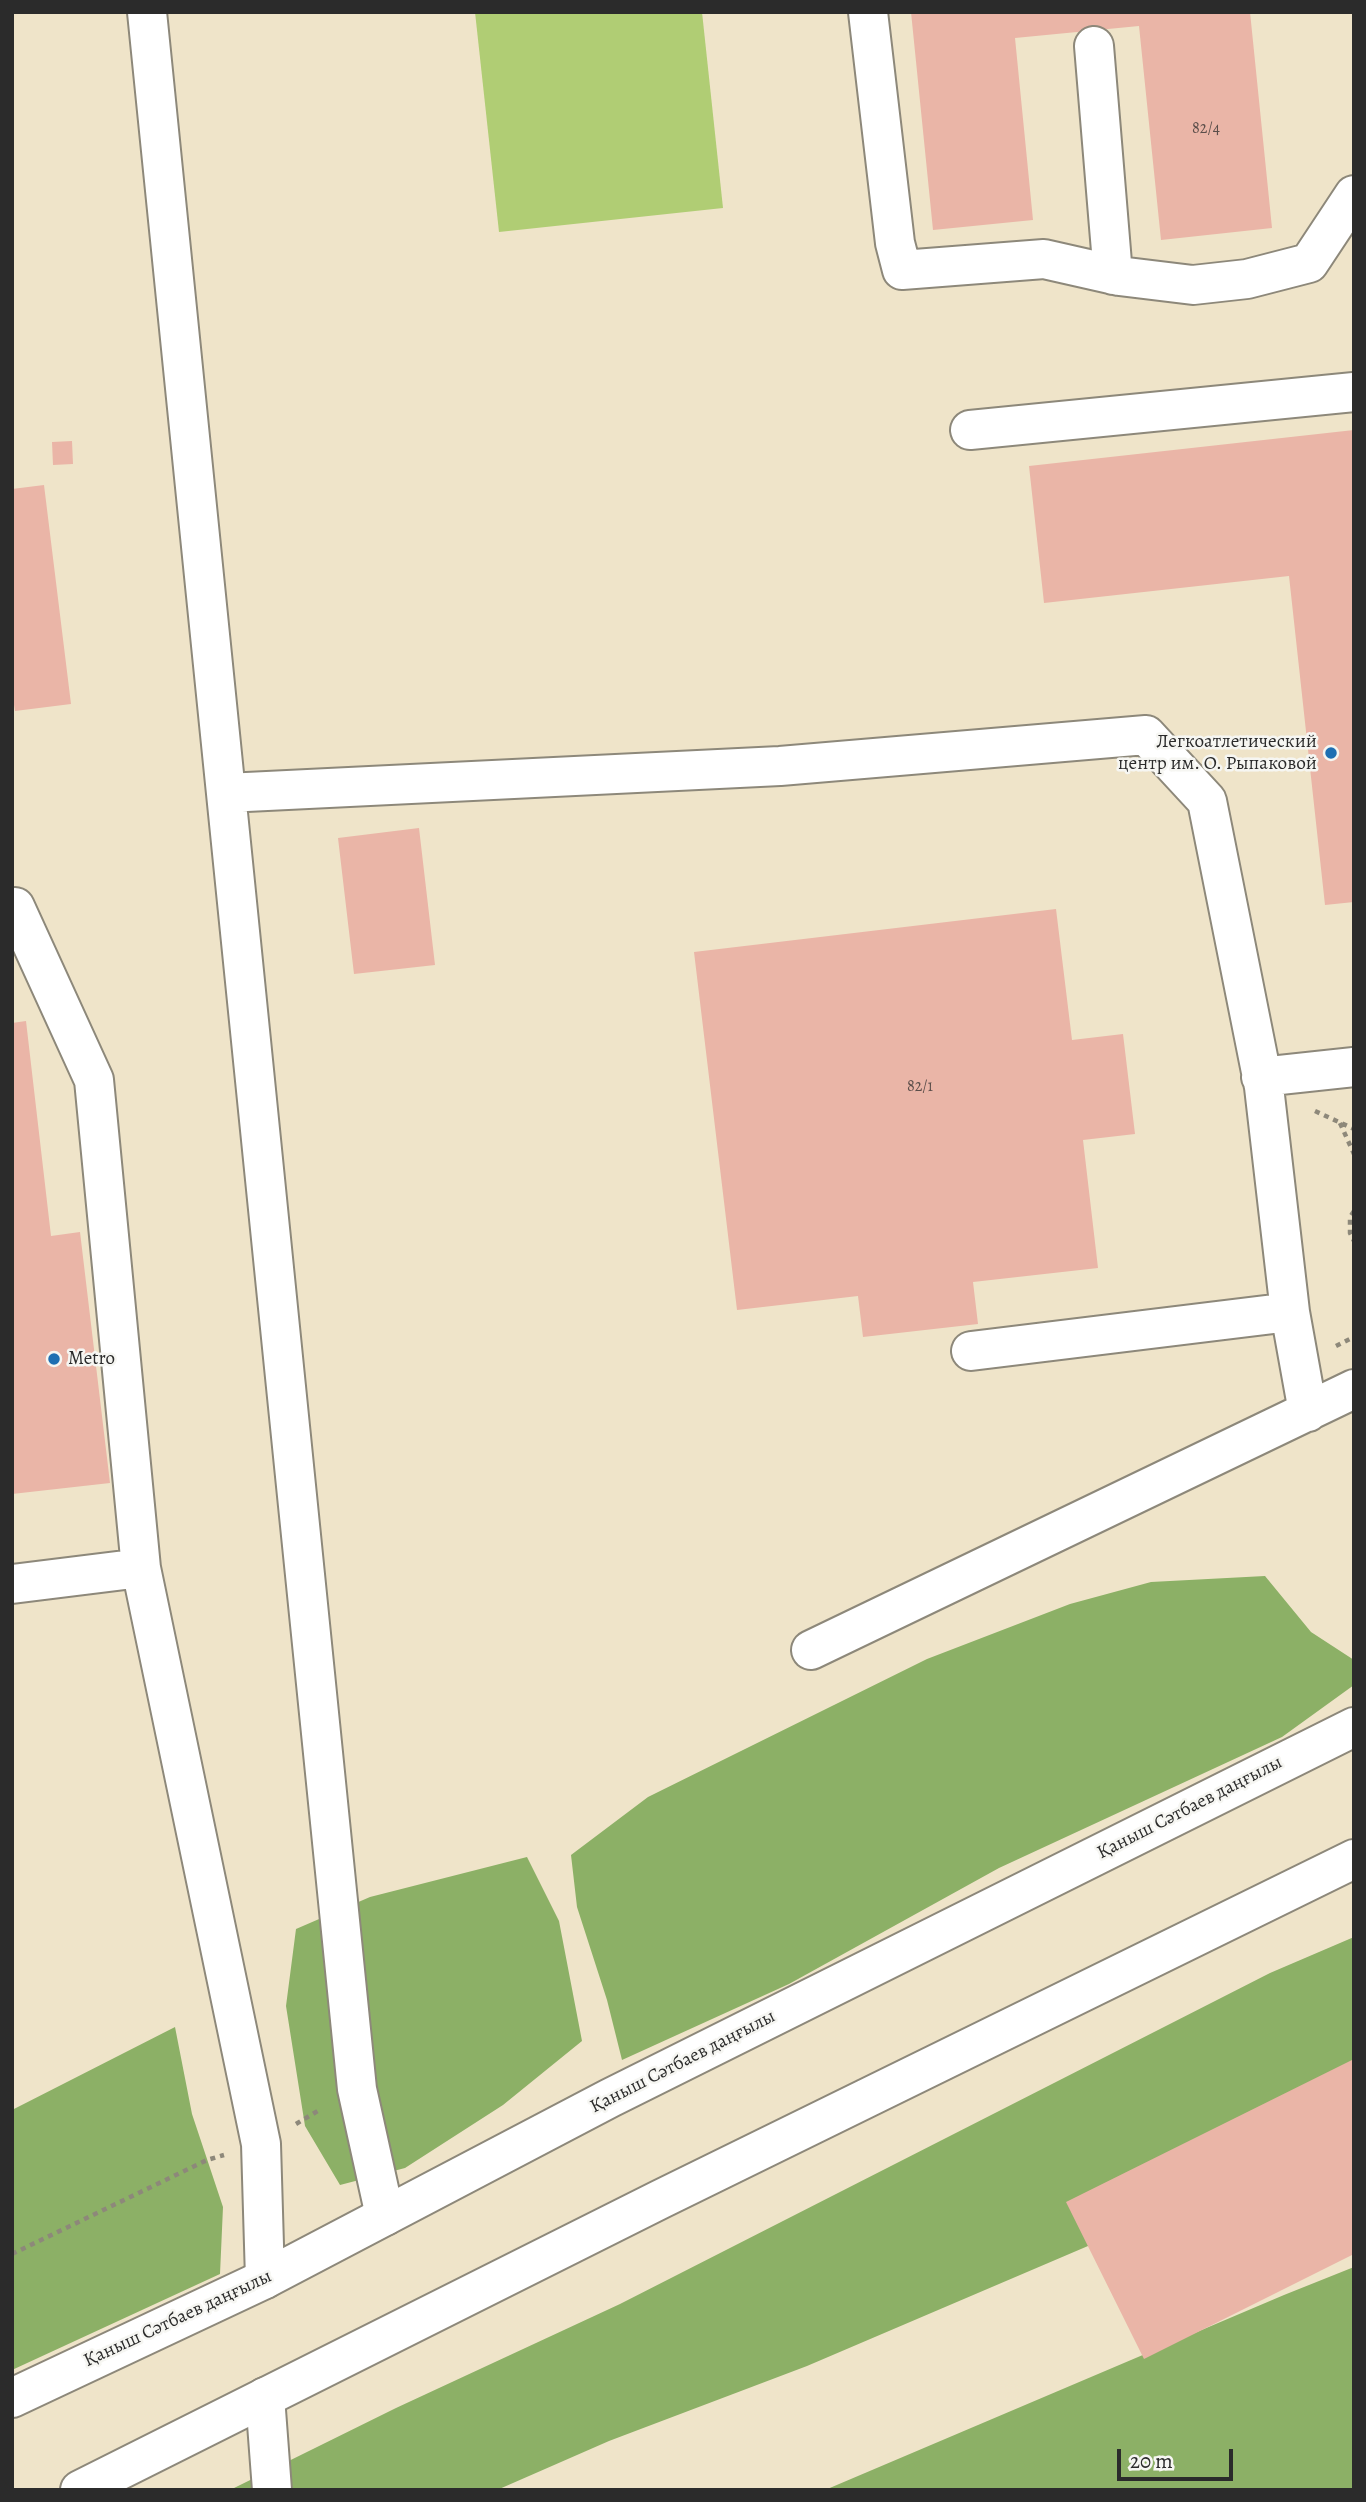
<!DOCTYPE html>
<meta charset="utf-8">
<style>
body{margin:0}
#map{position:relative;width:1366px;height:2502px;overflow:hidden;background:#efe4c9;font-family:Alegreya,serif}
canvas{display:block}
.frame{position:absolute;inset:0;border:14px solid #2b2b2b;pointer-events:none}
.scale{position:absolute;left:1117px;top:2449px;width:116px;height:32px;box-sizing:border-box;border:4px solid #2b2b2b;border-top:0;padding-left:9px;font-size:21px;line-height:24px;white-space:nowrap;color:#2b2b2b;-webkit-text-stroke:5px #f6f6f2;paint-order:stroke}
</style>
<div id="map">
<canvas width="1366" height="2502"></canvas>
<div class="frame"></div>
<div class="scale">20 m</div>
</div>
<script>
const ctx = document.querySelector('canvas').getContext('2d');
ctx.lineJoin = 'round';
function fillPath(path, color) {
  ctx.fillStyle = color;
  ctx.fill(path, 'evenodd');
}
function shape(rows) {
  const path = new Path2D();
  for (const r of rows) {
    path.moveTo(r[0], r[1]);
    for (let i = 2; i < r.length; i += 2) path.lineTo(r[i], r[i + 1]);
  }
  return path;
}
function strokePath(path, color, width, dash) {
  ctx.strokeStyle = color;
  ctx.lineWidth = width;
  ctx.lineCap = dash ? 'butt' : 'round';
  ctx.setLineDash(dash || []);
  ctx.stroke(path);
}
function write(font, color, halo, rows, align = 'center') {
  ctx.font = font + ' Alegreya,serif';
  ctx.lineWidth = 5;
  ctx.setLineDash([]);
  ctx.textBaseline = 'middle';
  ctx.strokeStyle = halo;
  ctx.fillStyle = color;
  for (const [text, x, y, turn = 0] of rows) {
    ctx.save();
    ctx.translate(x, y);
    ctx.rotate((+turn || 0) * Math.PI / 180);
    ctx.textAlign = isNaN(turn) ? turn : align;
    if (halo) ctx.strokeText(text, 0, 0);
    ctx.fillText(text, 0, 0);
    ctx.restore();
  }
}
fillPath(shape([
 [475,12,702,12,723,208,499,232]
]), '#b0cd74');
fillPath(shape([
 [1265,1576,1311,1632,1354,1660,1354,1685,1282,1737,999,1868,789,1984,622,2060,607,2000,577,1907,571,1855,648,1797,927,1659,1070,1604,1151,1582],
 [527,1857,559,1921,582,2041,503,2105,405,2168,340,2185,305,2126,286,2006,296,1929,370,1897],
 [1354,1937,1354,2108,1095,2243,807,2366,609,2441,497,2490,230,2490,396,2408,620,2304,1270,1973],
 [175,2027,192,2114,223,2207,220,2274,12,2370,12,2110],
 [1354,2267,1354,2490,825,2490,1284,2295]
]), '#8cb066');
fillPath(shape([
 [911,12,1250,12,1272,228,1161,240,1139,26,1015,38,1033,220,933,230],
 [1354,430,1354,902,1325,905,1289,576,1044,603,1029,466],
 [72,441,73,464,53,465,52,442],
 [44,485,71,704,15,711,12,692,12,489],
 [419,828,435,965,354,974,338,838],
 [1056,909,1072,1040,1123,1034,1135,1134,1083,1140,1098,1268,973,1282,978,1324,863,1337,858,1296,737,1310,694,952],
 [26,1021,51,1236,80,1232,110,1483,12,1494,12,1023],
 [1354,2059,1354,2254,1144,2359,1066,2202]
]), '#eab5a7');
const minor = shape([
 [147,12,357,2089,385,2216],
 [868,12,895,243,902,270,1044,259,1119,276,1193,285,1247,279,1309,263,1354,195],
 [1094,46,1113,275],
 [970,430,1354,392],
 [226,793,780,766,1146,735,1207,801,1264,1087,1290,1312,1308,1412],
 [12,908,15,907,94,1080,141,1568],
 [1261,1077,1354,1067],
 [971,1351,1290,1312],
 [12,1584,141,1568,261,2144,265,2279],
 [811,1650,1354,1389],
 [265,2397,272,2490]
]);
const major = shape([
 [12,2398,265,2279,610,2098,1354,1727],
 [80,2490,661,2199,1354,1859]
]);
strokePath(minor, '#8d887a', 42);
strokePath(major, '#8d887a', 42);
strokePath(shape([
 [1315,1111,1354,1129],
 [1340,1123,1354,1154],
 [1354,1211,1350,1217,1350,1233,1354,1241],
 [1336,1346,1354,1337],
 [296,2124,321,2109],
 [12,2254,207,2160,224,2155]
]), '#8d887a', 4.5, [5, 5]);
strokePath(minor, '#fff', 38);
strokePath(major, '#fff', 38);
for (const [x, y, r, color] of [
 [1331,753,7,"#1f6fb2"],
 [54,1359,7,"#1f6fb2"]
]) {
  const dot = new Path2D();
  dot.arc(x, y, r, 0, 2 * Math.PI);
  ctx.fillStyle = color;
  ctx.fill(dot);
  strokePath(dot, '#f6f6f2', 2.5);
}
write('16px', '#5b4e4a', null, [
 ["82/4",1206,129],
 ["82/1",920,1087]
]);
write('19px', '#2b2b2b', '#f6f6f2', [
 ["Легкоатлетический",1317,742],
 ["центр им. О. Рыпаковой",1317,764],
 ["Metro",68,1359,"left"]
], 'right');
write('19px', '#2b2b2b', '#f6f6f2', [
 ["Қаныш Сәтбаев даңғылы",1190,1808,-27],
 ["Қаныш Сәтбаев даңғылы",683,2062,-27],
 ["Қаныш Сәтбаев даңғылы",178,2319,-25]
]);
</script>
